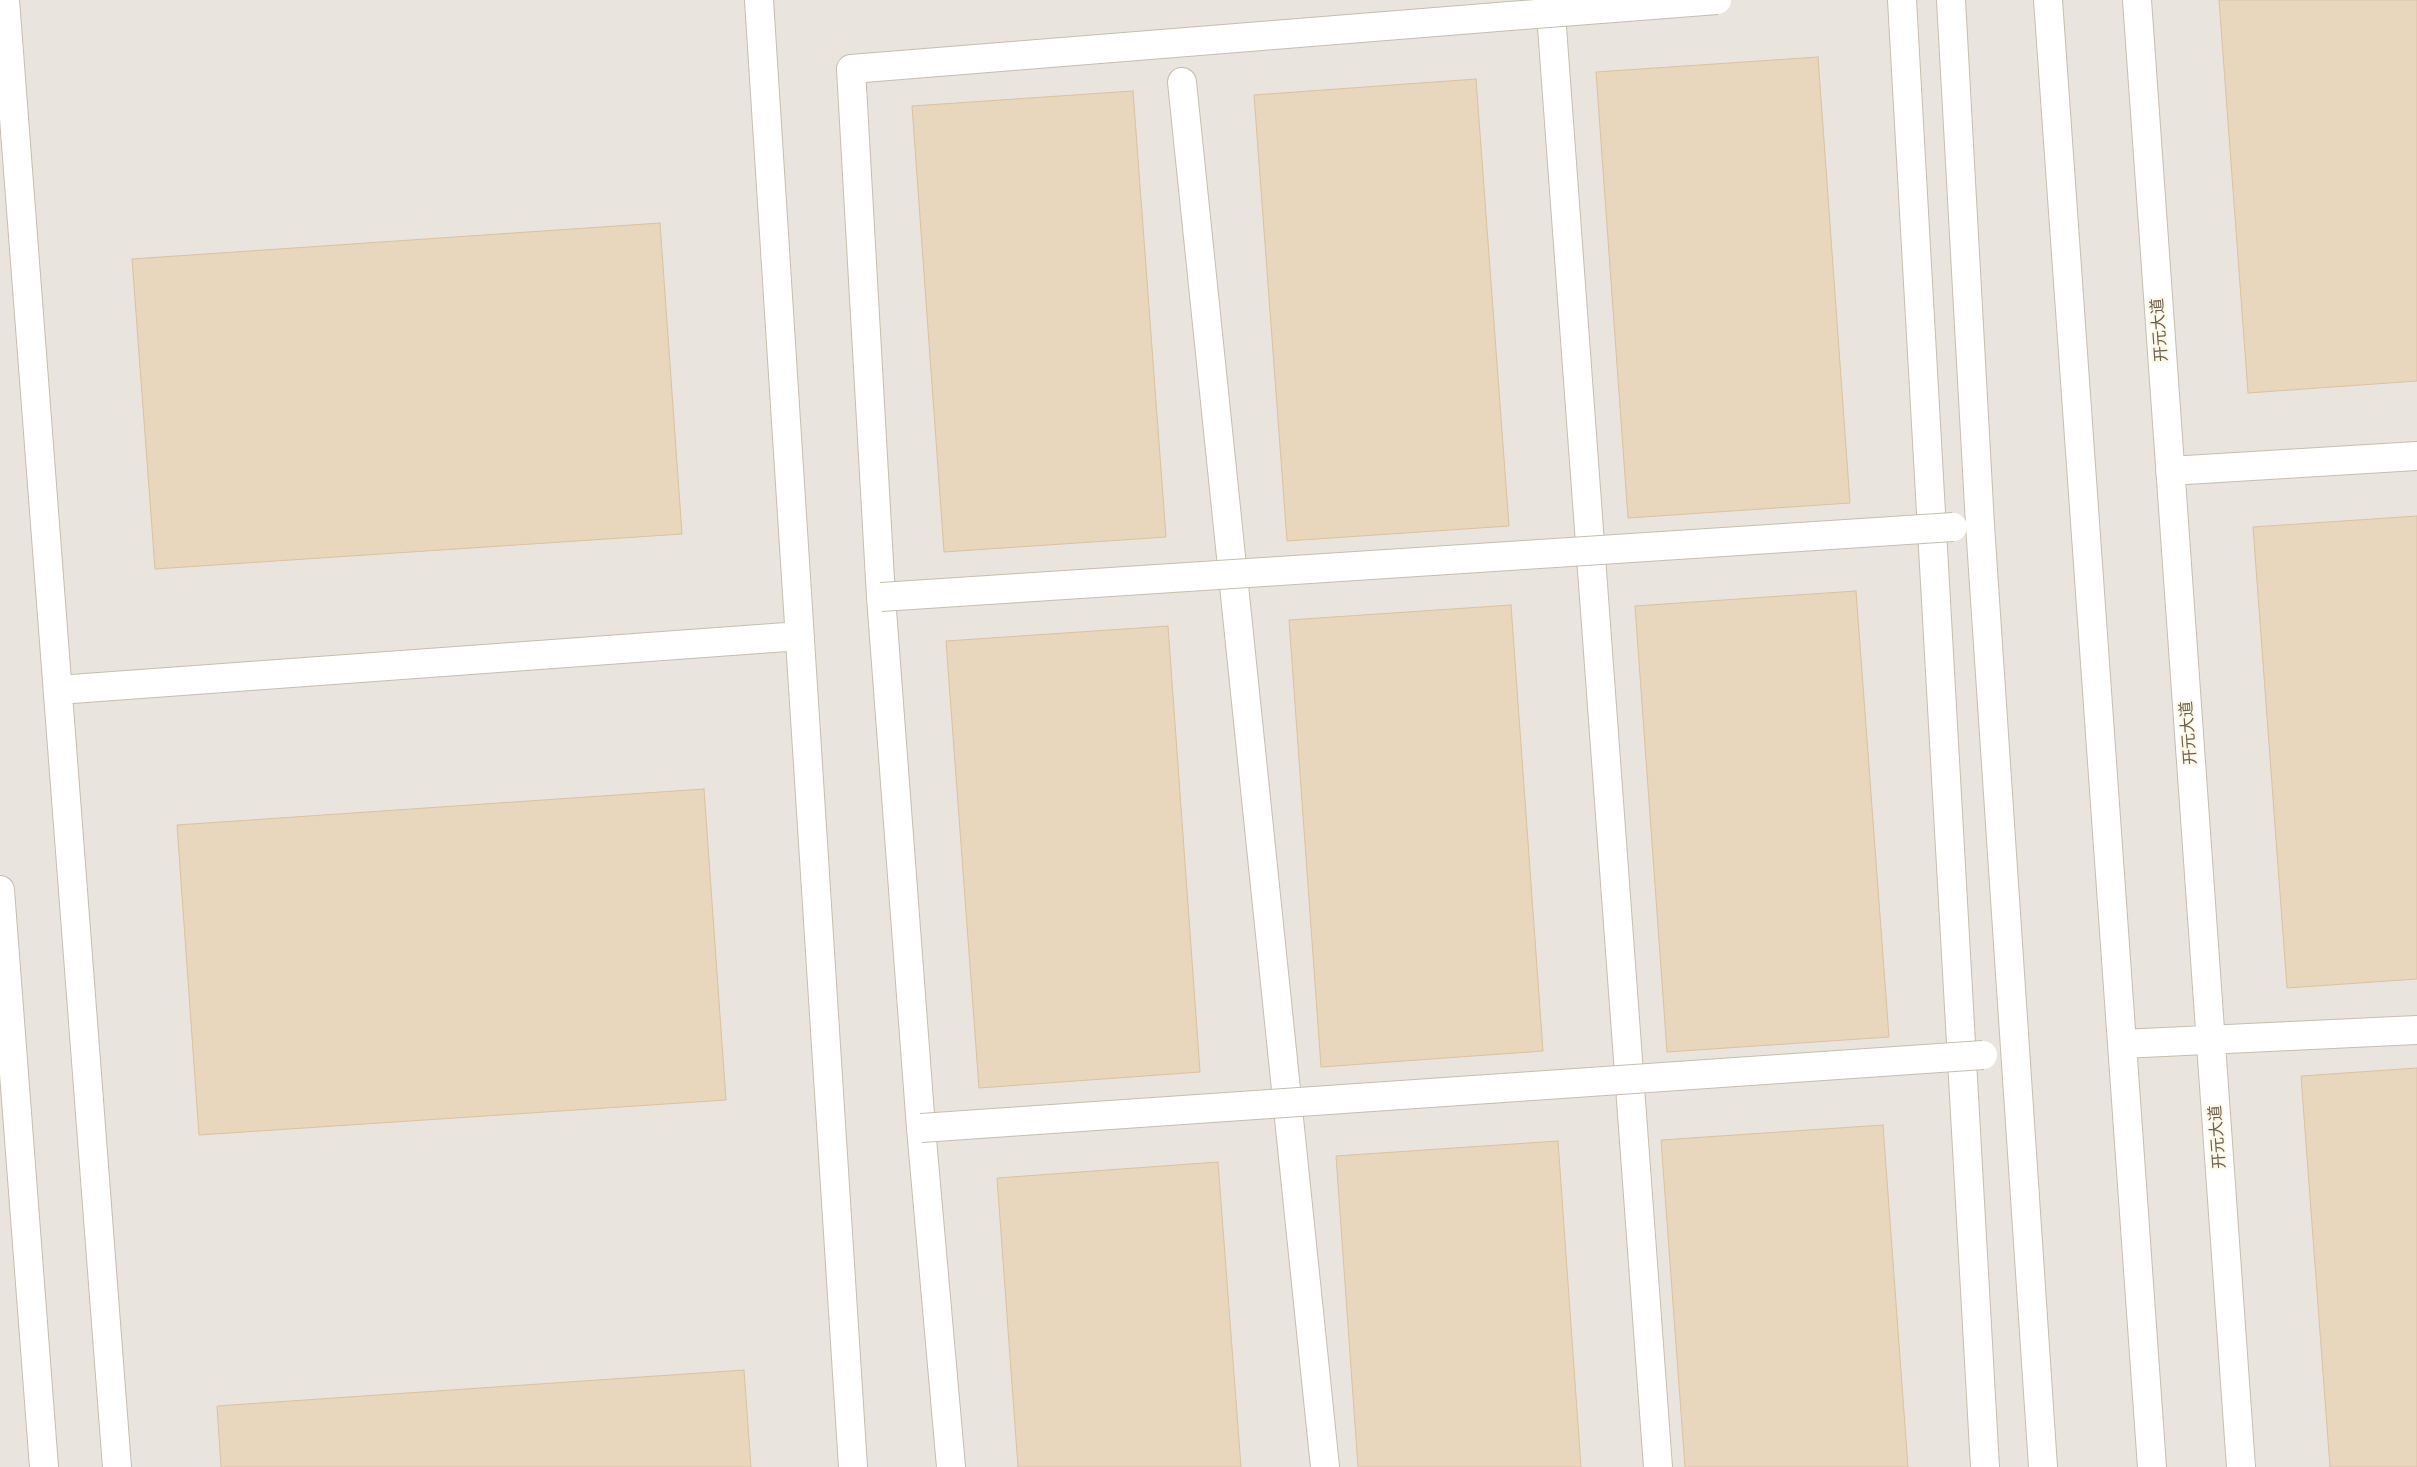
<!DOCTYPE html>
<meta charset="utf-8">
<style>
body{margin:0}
canvas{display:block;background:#f9f4e4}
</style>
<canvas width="2417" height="1467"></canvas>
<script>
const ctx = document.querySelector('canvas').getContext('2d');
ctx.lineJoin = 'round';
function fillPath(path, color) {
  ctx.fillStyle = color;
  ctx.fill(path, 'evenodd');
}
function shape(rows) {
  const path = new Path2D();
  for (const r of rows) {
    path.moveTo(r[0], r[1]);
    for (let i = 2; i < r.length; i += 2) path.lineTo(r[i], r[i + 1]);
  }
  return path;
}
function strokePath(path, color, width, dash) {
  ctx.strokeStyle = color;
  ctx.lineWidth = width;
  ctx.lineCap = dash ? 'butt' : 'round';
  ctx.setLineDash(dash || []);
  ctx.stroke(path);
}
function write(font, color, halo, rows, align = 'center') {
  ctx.font = font + ' "Fira Sans","Noto Sans SC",sans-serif';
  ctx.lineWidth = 4.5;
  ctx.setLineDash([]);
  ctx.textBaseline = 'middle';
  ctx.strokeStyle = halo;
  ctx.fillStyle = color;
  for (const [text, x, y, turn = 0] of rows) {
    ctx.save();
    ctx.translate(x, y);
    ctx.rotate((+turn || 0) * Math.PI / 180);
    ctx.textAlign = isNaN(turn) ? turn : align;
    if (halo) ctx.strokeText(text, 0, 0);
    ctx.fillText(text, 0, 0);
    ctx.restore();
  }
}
fillPath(shape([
 [0,0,2417,0,2417,1467,0,1467]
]), '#e9e5de');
const building = shape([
 [2219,0,2417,0,2417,381,2248,393,2219,0],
 [1818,57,1850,503,1628,518,1596,72,1818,57],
 [1476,79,1509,526,1287,541,1254,95,1476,79],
 [1133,91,1166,537,944,552,912,106,1133,91],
 [660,223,682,534,155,569,132,259,660,223],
 [2417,516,2417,979,2287,988,2253,527,2417,516],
 [1856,591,1889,1037,1667,1052,1635,606,1856,591],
 [1511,605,1543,1051,1321,1067,1289,620,1511,605],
 [1168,626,1200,1072,979,1088,946,641,1168,626],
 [704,789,726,1100,199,1135,177,825,704,789],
 [2417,1068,2417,1467,2330,1467,2301,1076,2417,1068],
 [1883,1125,1908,1467,1685,1467,1661,1140,1883,1125],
 [1558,1141,1581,1467,1358,1467,1336,1156,1558,1141],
 [1218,1162,1241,1467,1018,1467,997,1178,1218,1162],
 [744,1370,751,1467,221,1467,217,1406,744,1370]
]);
fillPath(building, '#e8d6bd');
strokePath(building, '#dcc1a2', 1);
const minor = shape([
 [5,0,117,1467],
 [759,0,853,1467],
 [1550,0,1658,1467],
 [1902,0,1985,1467],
 [1951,0,1980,525,2043,1467],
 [2048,0,2152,1467],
 [2137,0,2241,1467],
 [1182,82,1325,1467],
 [2170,471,2417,456],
 [58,690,800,636],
 [0,890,44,1467],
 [2122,1044,2417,1030],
 [951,1467,921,1128,881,597,851,69,1510,16]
]);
strokePath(minor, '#c8bdac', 30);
strokePath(minor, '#fff', 28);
const minorBridge = shape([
 [1510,16,1717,0],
 [881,597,1953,527],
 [921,1128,1983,1055]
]);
strokePath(minorBridge, '#c8bdac', 30, []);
strokePath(minorBridge, '#fff', 28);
write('16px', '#6e5e4d', '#fcf8ea', [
 ["开元大道",2160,330,-94],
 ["开元大道",2189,733,-94],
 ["开元大道",2218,1137,-94]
]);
</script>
